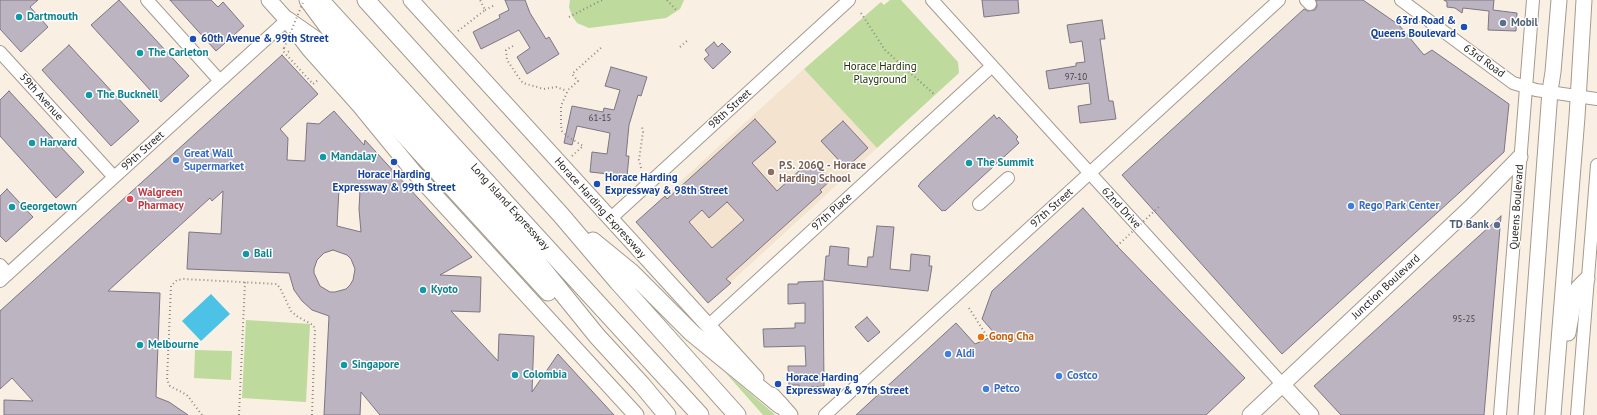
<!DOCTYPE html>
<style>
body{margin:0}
canvas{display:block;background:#f9efe2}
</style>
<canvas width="1597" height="415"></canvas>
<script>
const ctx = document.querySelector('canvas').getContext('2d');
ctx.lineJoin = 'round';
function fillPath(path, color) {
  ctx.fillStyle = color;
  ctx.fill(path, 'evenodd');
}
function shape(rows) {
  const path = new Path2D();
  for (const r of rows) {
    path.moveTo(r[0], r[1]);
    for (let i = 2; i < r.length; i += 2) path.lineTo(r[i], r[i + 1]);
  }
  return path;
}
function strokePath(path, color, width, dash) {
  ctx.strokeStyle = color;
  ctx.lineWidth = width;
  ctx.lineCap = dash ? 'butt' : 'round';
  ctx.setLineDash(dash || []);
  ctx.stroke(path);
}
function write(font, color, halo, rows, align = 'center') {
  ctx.font = font + ' "PT Sans",sans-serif';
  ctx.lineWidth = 3;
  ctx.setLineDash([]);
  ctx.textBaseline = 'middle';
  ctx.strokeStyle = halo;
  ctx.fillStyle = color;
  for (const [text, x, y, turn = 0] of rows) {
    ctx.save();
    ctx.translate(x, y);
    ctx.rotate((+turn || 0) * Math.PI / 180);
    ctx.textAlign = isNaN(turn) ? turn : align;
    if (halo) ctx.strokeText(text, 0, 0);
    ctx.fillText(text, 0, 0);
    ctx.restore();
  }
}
fillPath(shape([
 [804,69,877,148,708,303,636,222]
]), '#f3e3cf');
fillPath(shape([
 [570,0,684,0,680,9,666,18,589,28,577,23,572,16,569,7],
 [890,0,901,0,958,62,959,73,877,148,804,69,881,2,884,5],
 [246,320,310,324,306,402,242,398],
 [195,350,232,351,231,380,194,378],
 [725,372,772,412,775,415,763,415]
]), '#beda9c');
fillPath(shape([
 [211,294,230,314,201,341,182,321]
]), '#4cc3e6');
const building = shape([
 [0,0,38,0,30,7,48,27,21,52,0,29,0,0],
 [119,0,189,76,161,102,91,25,119,0],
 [170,0,211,0,218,7,223,2,244,26,216,51,170,0],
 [505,0,525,0,530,13,546,39,549,37,559,54,527,74,517,57,530,48,519,30,481,49,473,32,500,18,499,15,509,10,505,0],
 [982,0,1018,0,1019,13,984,17,982,0],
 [1316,0,1363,0,1399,25,1424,55,1432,50,1509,104,1504,152,1282,354,1122,175,1304,9,1308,11,1315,10,1317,6,1316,0],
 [1444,0,1494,0,1493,10,1517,13,1516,31,1488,30,1489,11,1463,8,1462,13,1455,8,1447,7,1447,2,1444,0],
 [1102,20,1105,39,1100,39,1109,101,1113,101,1116,119,1080,123,1078,106,1091,104,1089,83,1049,89,1046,71,1076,66,1076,63,1085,62,1082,41,1070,43,1067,25,1102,20],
 [714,42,718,47,722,43,731,52,713,69,704,59,709,55,705,50,714,42],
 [69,45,139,121,111,146,42,70,69,45],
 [282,55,318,94,280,129,288,138,287,160,305,161,307,123,319,124,334,111,364,145,365,140,472,257,440,275,481,277,480,312,451,311,498,361,499,334,534,336,532,392,558,354,614,415,380,415,361,392,360,415,324,415,329,316,312,310,302,301,294,290,289,273,187,269,189,232,221,234,223,191,212,201,210,198,108,291,160,293,156,397,169,402,188,415,4,415,4,400,33,401,12,378,0,389,0,311,282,55],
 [339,189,360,190,359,209,361,232,337,226,339,189],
 [333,250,347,255,351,259,355,269,353,280,350,285,346,289,335,292,330,292,320,286,314,273,314,269,317,260,324,253,333,250],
 [611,67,647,77,641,96,638,95,629,125,626,156,629,156,627,176,590,172,592,152,607,154,610,133,577,126,572,145,564,143,572,106,603,112,604,108,614,110,620,90,605,86,611,67],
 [9,91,84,172,56,198,0,136,0,100,9,91],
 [994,115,997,119,999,117,1018,137,1016,139,1019,143,945,211,944,210,942,211,918,186,920,184,920,183,994,115],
 [755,119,776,142,752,163,777,191,801,169,803,171,813,161,831,180,820,190,822,192,726,279,731,283,708,303,636,222,665,196,667,199,755,119],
 [727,202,744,220,712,248,689,222,702,210,709,218,727,202],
 [843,121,868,148,846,168,821,141,843,121],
 [7,189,33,217,6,242,0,236,0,196,7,189],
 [1083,208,1117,246,1245,378,1206,415,856,415,956,323,975,344,996,335,982,319,992,291,1083,208],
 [1501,216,1484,415,1341,415,1314,386,1501,216],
 [877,226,894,227,890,269,910,271,911,254,930,256,929,266,932,266,928,291,824,280,826,256,829,256,830,246,849,248,848,265,867,267,868,257,873,257,877,226],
 [823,281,824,386,799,388,799,385,789,385,788,366,806,366,805,346,764,347,763,329,795,328,795,323,805,323,805,303,788,304,788,284,798,284,798,282,823,281],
 [867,317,880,332,868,342,855,327,867,317]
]);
fillPath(building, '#bdb4c2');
strokePath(building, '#7d7582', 1);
const minor = shape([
 [147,0,220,81],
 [932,0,1283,385],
 [1306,0,1310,4],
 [1401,0,1513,83,1536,90,1597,99],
 [0,52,114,177],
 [979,204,1008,178],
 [610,219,849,0],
 [0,265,8,274],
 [0,281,287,20],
 [708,326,992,66],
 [825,415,1279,0],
 [1500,415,1533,0],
 [1577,415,1597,165]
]);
const major = shape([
 [269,0,287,20,309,49,359,105,413,171,636,415],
 [411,0,756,378],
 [1568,333,1575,293,1579,287,1587,279],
 [1283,385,1311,415],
 [772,395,790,415],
 [1250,415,1471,207,1520,157],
 [1526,415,1550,91,1553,72,1559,0],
 [1553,415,1577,117,1584,0]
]);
const highway = shape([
 [308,0,331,31,508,226,597,336,642,385,667,415],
 [320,0,700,415],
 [366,0,561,215,618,282,737,415],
 [287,20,320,43,548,292],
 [593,241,631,272,692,333,780,405]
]);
strokePath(minor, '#a49a8e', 14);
strokePath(major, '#a49a8e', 17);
strokePath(highway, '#a49a8e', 19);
strokePath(shape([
 [667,0,677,11],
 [485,10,495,5],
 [861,13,885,50,935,95],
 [569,17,602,0],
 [458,31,485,10,480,0],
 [513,46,506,50,507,60,519,78,523,83,544,89,556,87,567,91],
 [680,47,688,40],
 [284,48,283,51,313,84,318,80,317,79],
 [572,156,583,146,567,136,562,131,561,125,561,106,568,90,578,81,572,74,603,46],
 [641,168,639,160,643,132,642,127],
 [969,308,988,338],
 [202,415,187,395,170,386,167,380,171,286,177,280,184,279,277,284,281,290,291,311,298,317,313,325,315,329,312,415],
 [239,415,245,282]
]), '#908980', 2, [1, 3]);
strokePath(minor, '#fff', 12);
strokePath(major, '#fff', 15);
strokePath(highway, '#fff', 17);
strokePath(shape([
 [284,48,304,0],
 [288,52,291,50],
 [1117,246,1161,205]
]), '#908980', 2, [1, 3]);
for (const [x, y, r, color] of [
 [19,17,4,"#0f9aa8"],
 [1503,23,4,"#5c6f8a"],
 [1464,27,4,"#1a4fb4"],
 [193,39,4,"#1a4fb4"],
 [140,53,4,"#0f9aa8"],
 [89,95,4,"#0f9aa8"],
 [32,143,4,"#0f9aa8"],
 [323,157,4,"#0f9aa8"],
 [176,160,4,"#3f7fe0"],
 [394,162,4,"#1a4fb4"],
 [969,163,4,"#0f9aa8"],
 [771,172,4,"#8d6e63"],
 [597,184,4,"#1a4fb4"],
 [130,199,4,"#e0444e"],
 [1351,206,4,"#3f7fe0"],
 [12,207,4,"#0f9aa8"],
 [1497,225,4,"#5c6f8a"],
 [246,254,4,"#0f9aa8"],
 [423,290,4,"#0f9aa8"],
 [981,337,4,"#e8710a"],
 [140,345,4,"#0f9aa8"],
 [948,354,4,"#3f7fe0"],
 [344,365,4,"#0f9aa8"],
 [515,375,4,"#0f9aa8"],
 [1059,376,4,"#3f7fe0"],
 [778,384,4,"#1a4fb4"],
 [986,389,4,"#3f7fe0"]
]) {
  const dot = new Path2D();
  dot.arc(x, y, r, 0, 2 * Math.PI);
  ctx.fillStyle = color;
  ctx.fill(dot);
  strokePath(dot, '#fff', 1.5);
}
write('9px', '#494444', null, [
 ["97-10",1076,77],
 ["61-15",600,118],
 ["95-25",1464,319]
]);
write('bold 11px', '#0d838f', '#fff', [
 ["Dartmouth",27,17],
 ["The Carleton",148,53],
 ["The Bucknell",97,95],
 ["Harvard",40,143],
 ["Mandalay",331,157],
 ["The Summit",977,163],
 ["Georgetown",20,207],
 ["Bali",254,254],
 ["Kyoto",431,290],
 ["Melbourne",148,345],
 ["Singapore",352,365],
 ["Colombia",523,375]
], 'left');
write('bold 11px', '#164399', '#fff', [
 ["63rd Road &",1456,21,"right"],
 ["Queens Boulevard",1456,34,"right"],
 ["60th Avenue & 99th Street",201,39],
 ["Horace Harding",394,175,"center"],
 ["Expressway & 99th Street",394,188,"center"],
 ["Horace Harding",605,178],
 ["Expressway & 98th Street",605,191],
 ["Horace Harding",786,378],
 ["Expressway & 97th Street",786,391]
], 'left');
write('bold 11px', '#4e5e75', '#fff', [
 ["Mobil",1511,23],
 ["TD Bank",1489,225,"right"]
], 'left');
write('11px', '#221e1a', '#fff', [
 ["63rd Road",1484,61,36],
 ["59th Avenue",41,97,48],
 ["98th Street",730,109,-42],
 ["99th Street",143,151,-42],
 ["Long Island Expressway",510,207,48],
 ["Queens Boulevard",1517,207,-86],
 ["Horace Harding Expressway",600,208,48],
 ["97th Street",1052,208,-42],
 ["62nd Drive",1121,208,47],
 ["97th Place",832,212,-42],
 ["Junction Boulevard",1386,287,-43]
]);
write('11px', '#212f0c', '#fff', [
 ["Horace Harding",880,67],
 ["Playground",880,80]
]);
write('bold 11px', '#366cbe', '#fff', [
 ["Great Wall",184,154],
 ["Supermarket",184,167],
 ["Rego Park Center",1359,206],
 ["Aldi",956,354],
 ["Costco",1067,376],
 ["Petco",994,389]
], 'left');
write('bold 11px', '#785e54', '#fff', [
 ["P.S. 206Q - Horace",779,166],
 ["Harding School",779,179]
], 'left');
write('bold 11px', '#be3a42', '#fff', [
 ["Walgreen",138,193],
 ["Pharmacy",138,206]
], 'left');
write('bold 11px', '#c56008', '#fff', [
 ["Gong Cha",989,337]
], 'left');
</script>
